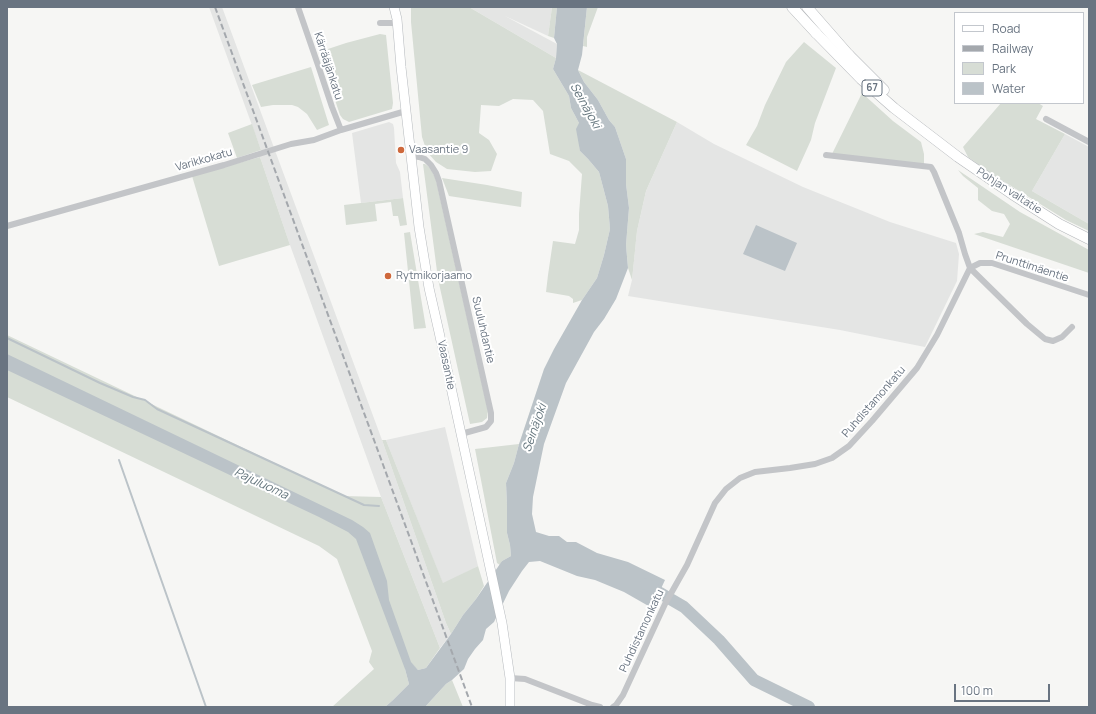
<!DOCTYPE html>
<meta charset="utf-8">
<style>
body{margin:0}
#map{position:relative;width:1096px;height:714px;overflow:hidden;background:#f6f6f4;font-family:Manrope,sans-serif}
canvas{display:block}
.frame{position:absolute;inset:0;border:8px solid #697481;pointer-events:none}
.legend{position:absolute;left:954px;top:12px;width:130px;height:92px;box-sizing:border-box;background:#fff;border:1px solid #c3c7cd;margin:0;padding:5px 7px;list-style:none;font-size:12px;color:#697481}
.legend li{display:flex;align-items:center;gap:8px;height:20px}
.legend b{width:20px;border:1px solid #c3c7cd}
.scale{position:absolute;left:954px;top:684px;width:96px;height:18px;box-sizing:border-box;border:2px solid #697481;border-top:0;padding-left:5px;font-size:12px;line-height:14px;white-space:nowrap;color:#697481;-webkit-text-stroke:3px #fff;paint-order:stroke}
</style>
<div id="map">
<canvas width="1096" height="714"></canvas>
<div class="frame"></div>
<ul class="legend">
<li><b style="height:5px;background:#fff"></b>Road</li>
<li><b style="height:5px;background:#a4a8ad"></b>Railway</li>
<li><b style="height:11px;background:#d7ddd5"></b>Park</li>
<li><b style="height:11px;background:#bbc3c8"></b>Water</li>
</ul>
<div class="scale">100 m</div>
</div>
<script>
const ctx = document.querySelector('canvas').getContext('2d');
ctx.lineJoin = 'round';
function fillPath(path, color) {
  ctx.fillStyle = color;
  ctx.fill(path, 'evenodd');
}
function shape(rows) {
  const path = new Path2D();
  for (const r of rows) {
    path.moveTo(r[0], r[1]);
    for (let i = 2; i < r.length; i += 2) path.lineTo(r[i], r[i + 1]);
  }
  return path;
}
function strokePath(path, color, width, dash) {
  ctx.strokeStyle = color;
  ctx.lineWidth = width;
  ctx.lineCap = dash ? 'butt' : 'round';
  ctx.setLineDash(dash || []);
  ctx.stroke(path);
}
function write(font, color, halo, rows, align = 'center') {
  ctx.font = font + ' Manrope,sans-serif';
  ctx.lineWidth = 4;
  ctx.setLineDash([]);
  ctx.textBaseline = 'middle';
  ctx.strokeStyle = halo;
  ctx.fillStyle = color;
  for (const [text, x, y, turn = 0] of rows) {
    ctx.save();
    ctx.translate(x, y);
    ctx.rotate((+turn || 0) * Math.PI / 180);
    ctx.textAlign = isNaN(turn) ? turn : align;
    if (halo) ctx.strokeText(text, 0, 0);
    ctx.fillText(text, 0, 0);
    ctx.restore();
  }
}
fillPath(shape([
 [209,7,222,7,382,440,446,623,451,634,440,648,381,497,290,245,260,157,261,150],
 [469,7,552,7,548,36,505,16,557,44,556,58],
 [389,122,393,124,394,128,396,163,400,172,403,198,361,203,352,133],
 [677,122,714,144,803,187,890,222,956,243,959,254,957,281,925,347,840,330,628,296,632,280,637,231,646,191],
 [1065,134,1089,147,1089,224,1032,191],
 [445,427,478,566,443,584,386,440]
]), '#e4e5e4');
fillPath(shape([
 [411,7,469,7,556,58,553,69,569,96,571,108,579,123,580,151,588,159,599,172,608,206,610,229,604,255,597,278,582,300,573,303,573,299,569,296,546,292,548,275,553,241,575,244,579,230,579,214,582,174,569,161,550,154,543,111,533,100,513,99,499,106,481,105,479,133,489,140,497,154,491,171,475,172,447,169,436,162,427,152,422,137,411,22],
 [552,7,557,7,554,38,548,36],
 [587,7,598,7,587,37,587,47,583,46],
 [380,34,386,35,393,103,392,109,349,122,343,119,340,115,319,52,346,43],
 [804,42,836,68,815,123,811,140,797,171,746,145,757,126,765,105,786,62],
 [311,67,329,125,317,130,307,114,298,107,292,105,273,105,261,107,252,85],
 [578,70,677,122,646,191,637,231,632,280,628,268,626,245,629,208,626,184,626,159,615,127,609,120,598,100,584,82],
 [862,93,893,121,921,142,924,154,924,164,832,154],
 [1001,103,1038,103,1043,106,1036,119,1065,134,1032,191,1089,224,1089,231,1066,220,990,173,968,157,963,147],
 [252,124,261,150,237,158,228,133],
 [260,157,290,245,219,266,192,176],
 [423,164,425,164,429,167,433,173,436,180,488,411,487,418,482,422,470,424,438,279],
 [958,170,1020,212,1089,250,1089,273,974,234,983,232,1003,237,1010,224,1004,214,992,211,978,200,978,188,963,176],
 [442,178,487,185,522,192,521,207,449,196],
 [403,198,407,225,400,226,398,216,393,216,391,202,375,204,377,221,346,225,344,205],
 [410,232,426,328,414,329,404,233],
 [7,335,344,496,381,497,440,648,426,668,418,670,411,663,405,669,409,684,393,700,385,707,332,707,374,669,369,662,372,651,337,559,319,546,7,397],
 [382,440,386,440,443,583,478,566,484,586,476,599,463,615,451,634,446,623],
 [519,444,514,463,506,483,507,505,507,533,510,545,511,556,502,561,500,565,497,563,475,449],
 [452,680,463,707,425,707,446,684]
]), '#d7ddd5');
fillPath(shape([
 [557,7,587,7,582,55,578,70,584,82,598,100,609,120,615,127,626,159,626,184,629,208,626,245,628,268,616,299,604,319,594,332,566,383,544,444,533,497,532,514,536,532,549,536,559,536,567,542,576,542,597,553,628,562,665,580,652,608,624,592,595,580,577,576,540,561,529,562,522,571,509,591,494,622,486,629,483,640,475,649,468,659,464,669,452,680,446,684,425,707,385,707,393,700,409,684,405,669,356,539,348,532,319,517,7,370,7,354,352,520,363,527,370,533,387,581,389,600,411,662,418,670,426,668,451,634,463,615,476,599,502,561,511,556,510,545,507,533,507,505,506,483,514,463,519,444,544,369,554,349,582,300,597,278,604,255,610,229,608,206,599,172,588,159,580,151,576,129,579,123,571,108,569,96,553,69,556,58,557,44,554,38],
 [756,225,797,243,785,271,743,254]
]), '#bbc3c8');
strokePath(shape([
 [7,338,100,383,133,397,145,400,157,409,364,505,379,506],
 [119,460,206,707]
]), '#bbc3c8', 2);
strokePath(shape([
 [646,584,660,593,684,607,719,640,754,680,809,707]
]), '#bbc3c8', 12);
const secondary = shape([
 [394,7,397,19,401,67,419,227,429,288,439,332,502,623,510,678,510,707]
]);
const primary = shape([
 [816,33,861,79,894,108,958,157,1012,194,1059,224,1089,239],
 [849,55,884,90]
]);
const trunk = shape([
 [792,7,816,33],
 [807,7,849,55]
]);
strokePath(secondary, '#b5b9bd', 10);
strokePath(primary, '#b4b7bb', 11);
strokePath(trunk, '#b5b8bb', 11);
strokePath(shape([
 [298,7,318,65,332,107,341,130],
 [380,23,397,23],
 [1046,119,1089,142],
 [826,155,931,167,934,172,959,233,965,254,970,268,1027,324,1045,339,1053,341,1062,337,1072,327],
 [411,156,419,157,425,159,431,165,436,173,439,181,491,413,491,421,486,427,461,434],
 [7,226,224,165,291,144,314,140,341,130,406,111],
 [970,268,980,263,992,263,1089,295],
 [510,678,525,679,592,705,600,707],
 [613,707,616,705,623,695,665,604,687,565,715,503,726,489,740,478,755,472,790,468,815,464,832,458,849,446,872,421,917,368,937,335,970,268]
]), '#c3c5c8', 6);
strokePath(secondary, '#fff', 9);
strokePath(primary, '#fff', 10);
strokePath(trunk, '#fff', 10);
strokePath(shape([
 [215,7,472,707]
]), '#a4a8ad', 2, [6, 3]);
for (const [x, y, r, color] of [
 [401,150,4,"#ce683b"],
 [388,276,4,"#ce683b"]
]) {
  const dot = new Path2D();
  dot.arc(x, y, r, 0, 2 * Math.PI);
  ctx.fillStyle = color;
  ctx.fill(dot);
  strokePath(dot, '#fff', 1.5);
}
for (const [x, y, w] of [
 [872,88,20]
]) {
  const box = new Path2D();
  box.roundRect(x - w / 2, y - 8, w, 16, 3);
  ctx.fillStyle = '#fff';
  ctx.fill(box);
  strokePath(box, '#697481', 1);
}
write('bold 10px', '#697481', null, [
 ["67",872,88]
]);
write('11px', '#697481', '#fff', [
 ["Kärrääjänkatu",328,66,72],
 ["Varikkokatu",204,160,-16],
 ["Pohjan valtatie",1009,191,33],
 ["Prunttimäentie",1032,267,18],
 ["Suuluhdantie",483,330,77],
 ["Vaasantie",446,365,78],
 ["Puhdistamonkatu",874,402,-49],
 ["Puhdistamonkatu",642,631,-65]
]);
write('11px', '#697481', '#fff', [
 ["Vaasantie 9",409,150],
 ["Rytmikorjaamo",396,276]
], 'left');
write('italic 12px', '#64757d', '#fff', [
 ["Seinäjoki",585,106,61],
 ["Seinäjoki",535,428,-71],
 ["Pajuluoma",261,484,25]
]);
</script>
